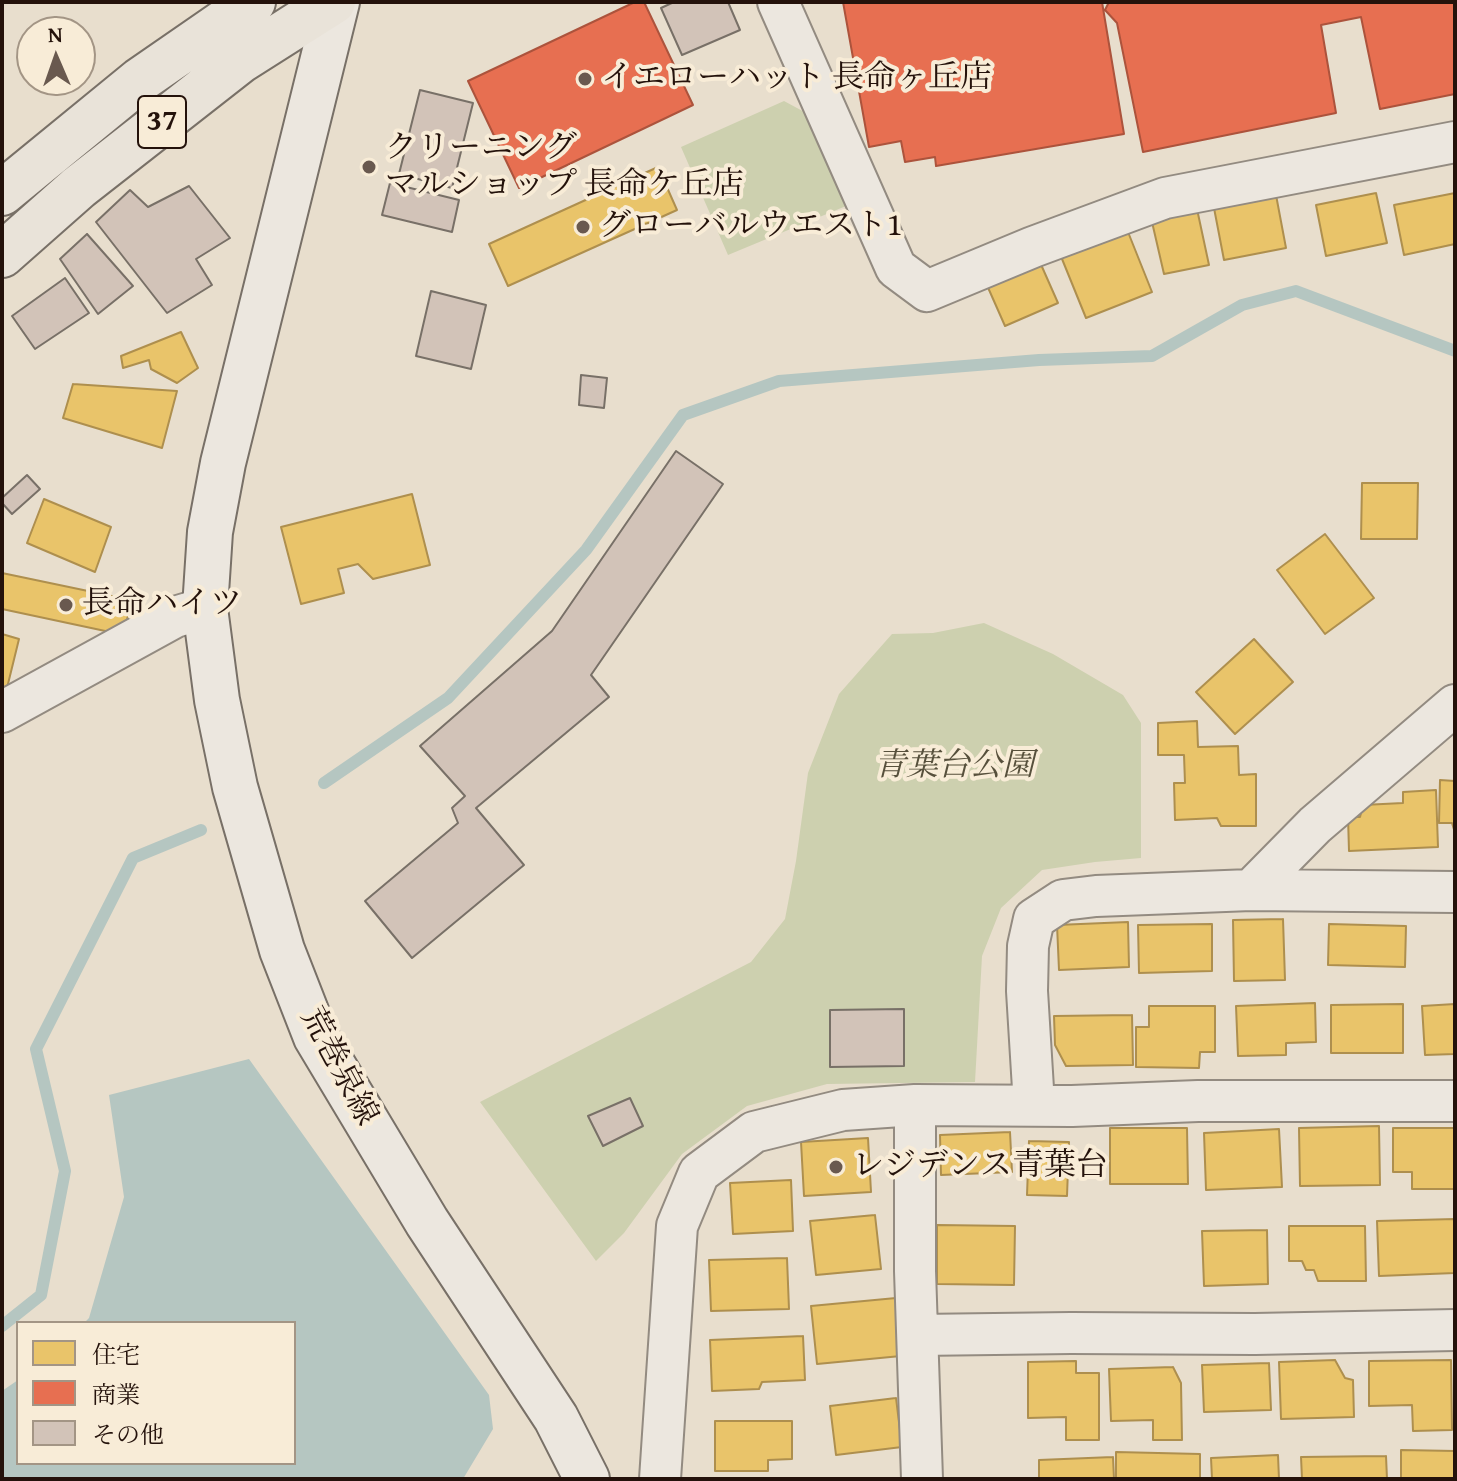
<!DOCTYPE html>
<meta charset="utf-8">
<style>
body{margin:0}
#map{position:relative;width:1457px;height:1481px;overflow:hidden;background:#e8decd;font-family:"Gentium Book Plus","Noto Serif JP",serif}
canvas{display:block}
.frame{position:absolute;inset:0;border:4px solid #24120b;pointer-events:none}
.legend{position:absolute;left:16px;top:1321px;width:280px;height:144px;box-sizing:border-box;background:#f8ecd7;border:2px solid #a39585;margin:0;padding:10px 14px;list-style:none;font-size:24px;color:#24120b}
.legend li{display:flex;align-items:center;gap:16px;height:40px}
.legend b{width:40px;border:2px solid #a39585}
.north{position:absolute;left:16px;top:16px;width:80px;height:80px;box-sizing:border-box;background:#f8ecd7;border:2px solid #a39585;border-radius:50%;rotate:358deg;font-size:22px;font-weight:700;line-height:32px;text-align:center;color:#24120b}
.north::after{content:'';display:block;margin:auto;width:28px;height:36px;background:#69594f;clip-path:polygon(50% 0,100% 100%,50% 72%,0 100%)}
</style>
<div id="map">
<canvas width="1457" height="1481"></canvas>
<div class="frame"></div>
<ul class="legend">
<li><b style="height:22px;background:#e9c46a"></b>住宅</li>
<li><b style="height:22px;background:#e76f51"></b>商業</li>
<li><b style="height:22px;background:#d2c3b8"></b>その他</li>
</ul>
<div class="north">N</div>
</div>
<script>
const ctx = document.querySelector('canvas').getContext('2d');
ctx.lineJoin = 'round';
function fillPath(path, color) {
  ctx.fillStyle = color;
  ctx.fill(path, 'evenodd');
}
function shape(rows) {
  const path = new Path2D();
  for (const r of rows) {
    path.moveTo(r[0], r[1]);
    for (let i = 2; i < r.length; i += 2) path.lineTo(r[i], r[i + 1]);
  }
  return path;
}
function strokePath(path, color, width, dash) {
  ctx.strokeStyle = color;
  ctx.lineWidth = width;
  ctx.lineCap = dash ? 'butt' : 'round';
  ctx.setLineDash(dash || []);
  ctx.stroke(path);
}
function write(font, color, halo, rows, align = 'center') {
  ctx.font = font + ' "Gentium Book Plus","Noto Serif JP",serif';
  ctx.lineWidth = 8;
  ctx.setLineDash([]);
  ctx.textBaseline = 'middle';
  ctx.strokeStyle = halo;
  ctx.fillStyle = color;
  for (const [text, x, y, turn = 0] of rows) {
    ctx.save();
    ctx.translate(x, y);
    ctx.rotate((+turn || 0) * Math.PI / 180);
    ctx.textAlign = isNaN(turn) ? turn : align;
    if (halo) ctx.strokeText(text, 0, 0);
    ctx.fillText(text, 0, 0);
    ctx.restore();
  }
}
fillPath(shape([
 [784,101,810,115,846,206,728,255,681,147],
 [984,623,1053,654,1123,695,1141,723,1141,858,1095,862,1042,870,1001,908,982,956,975,1082,827,1084,747,1106,682,1154,624,1233,596,1261,480,1102,751,962,785,919,796,861,808,773,839,694,892,634,933,633]
]), '#cdd0af');
fillPath(shape([
 [249,1059,489,1395,493,1429,463,1479,2,1479,2,1391,18,1380,18,1463,294,1463,294,1323,84,1323,89,1318,124,1197,109,1095]
]), '#b5c6c1');
const homes = shape([
 [658,167,677,210,508,286,489,244,658,167],
 [1376,193,1387,243,1326,256,1316,205,1376,193],
 [1455,193,1455,244,1404,255,1394,205,1455,193],
 [1276,195,1286,248,1224,260,1214,208,1276,195],
 [1197,209,1209,265,1164,274,1152,222,1197,209],
 [1126,227,1152,292,1086,318,1060,254,1126,227],
 [1039,260,1058,303,1005,326,986,283,1039,260],
 [181,332,198,368,177,383,151,369,149,360,123,368,121,356,181,332],
 [73,384,177,391,162,448,63,418,73,384],
 [1362,483,1418,483,1417,539,1361,539,1362,483],
 [412,494,430,565,373,579,358,564,338,569,344,593,301,604,281,527,412,494],
 [44,499,111,527,95,572,27,543,44,499],
 [1325,534,1374,598,1325,634,1277,570,1325,534],
 [2,573,131,600,124,635,2,609,2,573],
 [2,634,19,639,7,688,2,686,2,634],
 [1254,639,1293,682,1235,734,1196,692,1254,639],
 [1197,721,1198,747,1238,746,1239,775,1256,774,1256,826,1221,826,1217,818,1175,820,1174,783,1185,783,1184,755,1158,755,1158,723,1197,721],
 [1440,780,1455,781,1455,833,1452,823,1439,823,1440,780],
 [1436,790,1438,847,1349,851,1348,817,1360,817,1363,805,1403,803,1403,792,1436,790],
 [1283,919,1285,980,1234,981,1233,920,1283,919],
 [1128,922,1129,967,1059,970,1057,925,1128,922],
 [1212,924,1212,971,1139,973,1138,925,1212,924],
 [1329,924,1406,926,1405,967,1328,965,1329,924],
 [1315,1003,1316,1042,1286,1043,1286,1055,1238,1056,1236,1006,1315,1003],
 [1403,1004,1403,1053,1331,1053,1331,1005,1403,1004],
 [1455,1004,1455,1054,1425,1055,1422,1006,1455,1004],
 [1149,1006,1215,1006,1215,1052,1200,1052,1199,1068,1136,1067,1136,1027,1149,1027,1149,1006],
 [1132,1015,1133,1065,1066,1066,1055,1045,1054,1016,1132,1015],
 [1379,1126,1380,1185,1300,1186,1299,1128,1379,1126],
 [1110,1128,1187,1128,1188,1184,1110,1184,1110,1128],
 [1393,1128,1455,1128,1455,1189,1412,1189,1412,1172,1393,1172,1393,1128],
 [1279,1129,1282,1187,1206,1190,1204,1133,1279,1129],
 [1010,1132,1012,1172,941,1175,940,1135,1010,1132],
 [868,1138,871,1192,804,1196,801,1142,868,1138],
 [1029,1141,1069,1142,1067,1196,1027,1195,1029,1141],
 [791,1180,793,1231,733,1234,730,1183,791,1180],
 [875,1215,881,1269,816,1275,810,1221,875,1215],
 [1455,1219,1455,1273,1379,1276,1377,1221,1455,1219],
 [937,1225,1015,1226,1014,1285,937,1284,937,1225],
 [1289,1226,1365,1226,1366,1281,1318,1281,1314,1270,1306,1270,1302,1261,1289,1261,1289,1226],
 [1267,1230,1268,1284,1204,1286,1202,1231,1267,1230],
 [787,1258,789,1309,711,1311,709,1260,787,1258],
 [896,1298,901,1356,817,1364,811,1306,896,1298],
 [803,1336,805,1380,762,1382,759,1389,712,1391,710,1340,803,1336],
 [1335,1360,1345,1378,1353,1380,1354,1417,1281,1419,1279,1362,1335,1360],
 [1451,1360,1452,1430,1413,1431,1412,1405,1369,1406,1369,1361,1451,1360],
 [1076,1361,1076,1373,1099,1373,1099,1440,1066,1440,1066,1417,1028,1418,1028,1362,1076,1361],
 [1269,1363,1271,1410,1204,1412,1202,1365,1269,1363],
 [1173,1367,1181,1383,1182,1440,1153,1440,1153,1420,1111,1421,1109,1369,1173,1367],
 [896,1398,902,1447,836,1455,830,1406,896,1398],
 [715,1421,792,1421,792,1459,768,1460,768,1471,715,1471,715,1421],
 [1401,1450,1455,1451,1455,1479,1401,1479,1401,1450],
 [1116,1452,1200,1454,1200,1479,1116,1479,1116,1452],
 [1278,1455,1279,1479,1212,1479,1211,1458,1278,1455],
 [1386,1456,1387,1479,1302,1479,1301,1457,1386,1456],
 [1113,1457,1114,1479,1039,1479,1039,1460,1113,1457]
]);
fillPath(homes, '#e9c46a');
strokePath(homes, '#ae8f4e', 2);
const shops = shape([
 [635,2,644,2,693,105,519,188,468,81,635,2],
 [843,2,1102,2,1124,134,936,166,935,157,905,162,901,141,869,147,843,2],
 [1109,2,1455,2,1455,94,1380,109,1361,17,1321,25,1336,113,1143,152,1117,23,1105,10,1109,2]
]);
fillPath(shops, '#e76f51');
strokePath(shops, '#ac533c', 2);
strokePath(shape([
 [324,783,448,698,586,550,683,415,779,381,1039,360,1152,356,1242,305,1296,291,1455,351],
 [2,1326,41,1295,65,1171,36,1049,133,858,201,830]
]), '#b5c6c1', 12);
const building = shape([
 [674,2,728,2,740,30,682,55,661,8,674,2],
 [420,90,473,103,452,188,399,174,420,90],
 [390,183,459,200,452,232,382,215,390,183],
 [189,186,230,238,196,259,212,285,167,313,96,222,130,190,148,207,189,186],
 [87,234,133,286,98,314,60,259,87,234],
 [65,278,89,313,35,349,12,316,65,278],
 [431,291,486,305,471,369,416,356,431,291],
 [581,375,607,378,604,408,579,405,581,375],
 [676,451,723,484,591,675,609,697,476,808,524,865,412,958,365,901,458,823,452,808,465,796,420,746,552,631,676,451],
 [27,475,40,489,12,514,2,503,2,498,27,475],
 [904,1009,904,1066,830,1067,830,1010,904,1009],
 [630,1098,643,1126,603,1146,588,1116,630,1098]
]);
fillPath(building, '#d2c3b8');
strokePath(building, '#787067', 2);
const street = shape([
 [778,2,896,268,927,291,1033,247,1165,198,1455,142],
 [2,712,175,617,205,608],
 [1251,890,1315,825,1455,705],
 [915,1105,915,1271,922,1479],
 [1034,1105,1027,991,1028,946,1034,919,1063,900,1096,896,1251,890,1455,892],
 [918,1335,1071,1333,1255,1334,1455,1330],
 [660,1479,677,1226,699,1173,754,1132,843,1110,915,1105,1072,1106,1198,1101,1455,1101]
]);
const secondary = shape([
 [337,2,223,463,210,532,205,608,217,700,235,787,282,950,316,1037,427,1222,556,1418,587,1479]
]);
const primary = shape([
 [2,193,140,80,253,2],
 [2,255,79,187,240,61,333,2]
]);
strokePath(street, '#938b81', 44);
strokePath(secondary, '#787067', 48);
strokePath(primary, '#787067', 48);
strokePath(street, '#ece7df', 40);
strokePath(secondary, '#ece7df', 44);
strokePath(primary, '#e9e3d9', 44);
for (const [x, y, r, color] of [
 [585,79,8,"#69594f"],
 [369,167,8,"#69594f"],
 [583,227,8,"#69594f"],
 [66,605,8,"#69594f"],
 [836,1167,8,"#69594f"]
]) {
  const dot = new Path2D();
  dot.arc(x, y, r, 0, 2 * Math.PI);
  ctx.fillStyle = color;
  ctx.fill(dot);
  strokePath(dot, '#f8ecd7', 3);
}
for (const [x, y, w] of [
 [162,122,48]
]) {
  const box = new Path2D();
  box.roundRect(x - w / 2, y - 26, w, 52, 6);
  ctx.fillStyle = '#f8ecd7';
  ctx.fill(box);
  strokePath(box, '#24120b', 2);
}
write('bold 30px', '#24120b', null, [
 ["37",162,122]
]);
write('32px', '#24120b', '#f8ecd7', [
 ["イエローハット 長命ヶ丘店",601,79],
 ["クリーニング",385,149],
 ["マルショップ 長命ケ丘店",385,186],
 ["グローバルウエスト1",599,227],
 ["長命ハイツ",82,605],
 ["レジデンス青葉台",852,1167]
], 'left');
write('italic 32px', '#57503c', '#f8ecd7', [
 ["青葉台公園",954,767]
]);
write('32px', '#24120b', '#f8ecd7', [
 ["荒巻泉線",338,1067,62]
]);
</script>
